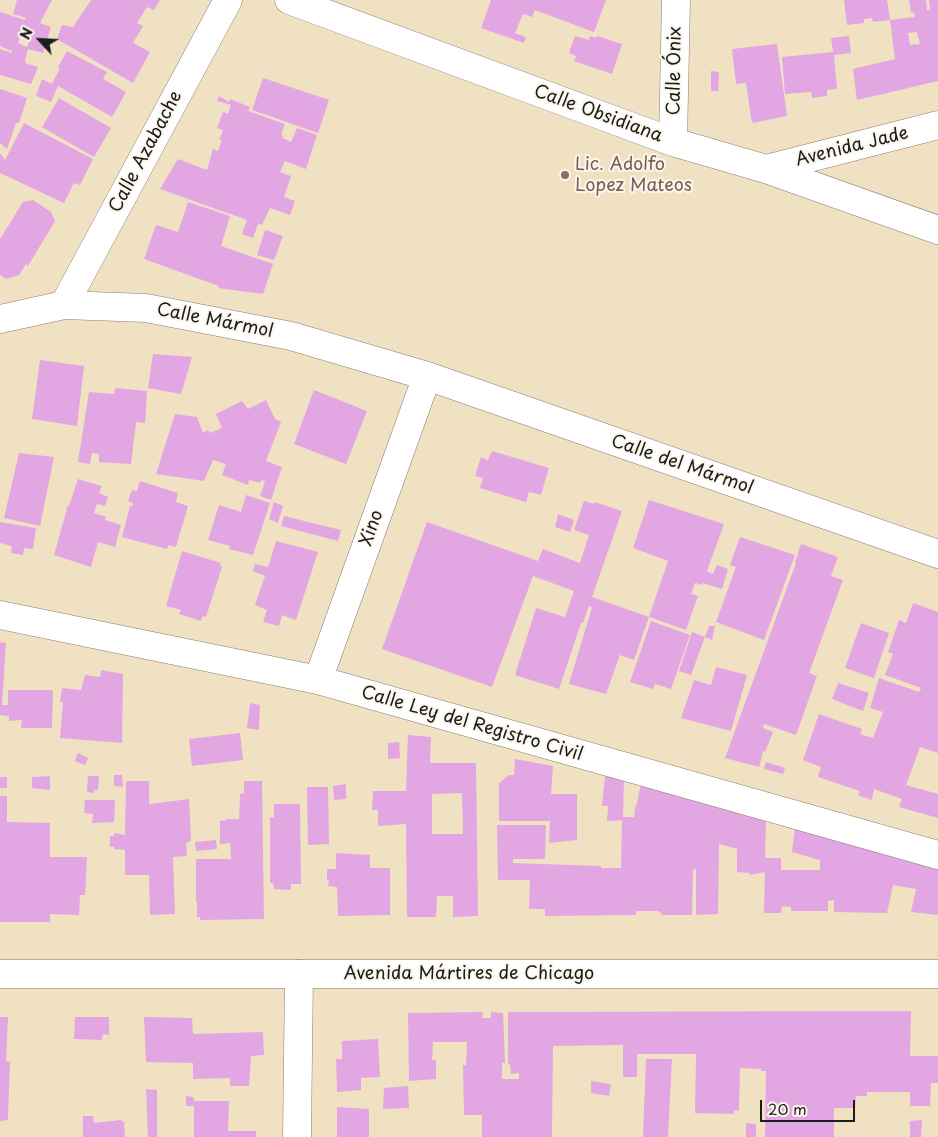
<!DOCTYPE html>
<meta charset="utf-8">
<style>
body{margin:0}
#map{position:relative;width:938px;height:1137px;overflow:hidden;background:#f1e1c3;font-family:"Playpen Sans",sans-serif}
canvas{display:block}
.north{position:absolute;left:15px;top:15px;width:50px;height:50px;-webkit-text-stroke:4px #fbf7ec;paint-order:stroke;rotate:295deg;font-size:14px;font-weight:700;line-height:20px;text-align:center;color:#1c1c1c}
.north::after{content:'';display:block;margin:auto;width:18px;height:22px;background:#1c1c1c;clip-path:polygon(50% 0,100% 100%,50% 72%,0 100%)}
.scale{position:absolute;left:760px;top:1100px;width:95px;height:22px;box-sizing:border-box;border:2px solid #1c1c1c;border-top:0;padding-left:6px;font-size:15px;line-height:18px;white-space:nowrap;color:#1c1c1c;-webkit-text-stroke:4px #fbf7ec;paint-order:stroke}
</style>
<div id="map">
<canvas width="938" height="1137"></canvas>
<div class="north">N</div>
<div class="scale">20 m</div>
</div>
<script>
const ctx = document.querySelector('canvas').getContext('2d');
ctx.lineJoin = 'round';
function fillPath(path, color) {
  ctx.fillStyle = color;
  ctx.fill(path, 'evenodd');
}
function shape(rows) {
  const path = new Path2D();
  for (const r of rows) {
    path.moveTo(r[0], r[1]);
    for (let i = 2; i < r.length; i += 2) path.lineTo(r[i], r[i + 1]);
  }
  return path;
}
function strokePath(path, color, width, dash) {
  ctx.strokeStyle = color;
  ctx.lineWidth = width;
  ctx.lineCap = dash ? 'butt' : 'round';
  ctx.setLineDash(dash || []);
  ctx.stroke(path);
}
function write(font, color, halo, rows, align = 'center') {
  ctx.font = font + ' "Playpen Sans",sans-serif';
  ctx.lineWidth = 4;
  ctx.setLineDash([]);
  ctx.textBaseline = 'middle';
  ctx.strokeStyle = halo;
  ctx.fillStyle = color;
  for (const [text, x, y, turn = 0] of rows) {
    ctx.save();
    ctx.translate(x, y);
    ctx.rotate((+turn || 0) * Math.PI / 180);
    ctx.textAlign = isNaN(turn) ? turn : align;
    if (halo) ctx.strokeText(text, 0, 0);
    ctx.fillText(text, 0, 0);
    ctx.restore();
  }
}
fillPath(shape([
 [17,0,52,0,40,23,51,27,43,53,28,49,26,57,25,63,38,67,31,84,0,75,0,49,12,53,12,51,0,46,0,12,25,20,26,18,13,14],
 [20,36,30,39,27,47,18,43],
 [91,0,160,0,154,10,147,7,137,23,143,26,133,43,150,52,133,83,57,39,62,25,73,27],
 [491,0,606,0,594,32,535,10,532,17,523,14,515,33,526,37,524,43,481,28],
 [844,0,887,0,890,20,873,22,872,18,864,19,864,23,847,25],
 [909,0,926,0,927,10,930,10,929,0,938,0,938,81,857,100,853,69,895,59,890,20,915,17,914,12,911,13],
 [917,32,920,44,910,45,908,33],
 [575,36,589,40,590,36,596,38,597,36,622,44,612,74,574,61,576,56,569,53],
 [849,36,851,53,834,55,837,89,827,90,827,96,812,98,811,92,785,94,782,57,833,52,831,38],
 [777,44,787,116,753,123,751,118,746,83,736,84,732,49],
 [67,51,107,72,103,79,126,92,112,117,58,86,51,102,36,96,42,79,52,84,60,68,58,67],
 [711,71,719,72,718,91,711,91],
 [263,78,329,100,318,133,252,110],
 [0,89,27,98,19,123,16,123,7,149,0,143],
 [219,96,229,102,230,99,250,107,248,111,285,124,281,135,284,136,282,138,291,142,297,128,317,135,306,169,285,161,280,172,291,176,284,197,295,201,290,215,270,208,262,225,258,224,253,238,242,234,247,220,160,189,178,159,207,170,213,149,218,151,222,140,219,140,223,130,217,128,223,112,228,114,231,105,217,101],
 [59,98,111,128,94,157,42,127],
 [24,123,93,159,80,185,74,183,64,203,0,173,0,153,5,160],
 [33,200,51,212,55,221,28,266,26,264,19,275,6,279,0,275,0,239,23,202],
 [188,202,230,216,221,246,273,264,263,294,218,288,219,286,144,259,156,225,178,232],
 [265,230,283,236,274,260,257,255],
 [153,354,192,357,181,394,148,388],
 [40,360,84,366,77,426,32,419],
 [115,388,147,391,145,423,136,422,131,464,99,462,99,454,92,453,90,464,78,462,89,392,114,394],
 [314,390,367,411,346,464,294,444],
 [266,400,275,419,281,422,266,461,282,467,271,500,260,496,265,481,261,480,260,483,249,480,248,485,222,475,226,464,213,460,204,481,156,474,175,414,197,417,203,433,208,430,210,433,222,428,216,414,242,401,248,409],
 [492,451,549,468,541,495,529,492,526,502,480,488,483,478,475,476,481,457,488,460],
 [19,453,54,457,40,526,4,518],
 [78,479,102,486,99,493,108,497,105,506,97,504,94,513,106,517,105,520,121,525,115,547,98,542,91,567,54,555,68,505,69,506],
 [140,481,178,493,176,502,188,506,176,547,168,545,167,549,122,537,130,506,133,506,133,503,128,501,132,490,137,491],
 [246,495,270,503,253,555,229,549,230,546,208,540,219,505,241,512],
 [649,500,724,524,707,571,713,574,717,565,728,569,722,589,703,583,702,585,695,583,691,594,698,596,686,630,649,617,668,561,633,548],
 [584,501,594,504,595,502,622,511,592,597,649,617,634,660,620,655,606,694,569,684,592,607,589,606,583,623,581,623,559,689,515,675,536,608,565,617,574,591,533,576,492,687,382,649,427,522,538,561,543,549,580,563,589,535,574,530],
 [274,502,283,506,278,523,269,519],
 [558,514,574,520,570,532,555,527],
 [284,516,341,530,338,541,281,526],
 [0,522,36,528,33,549,24,548,23,555,11,553,12,546,0,543],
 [740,537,795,555,764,640,716,622,736,567,730,565],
 [276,541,318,552,296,620,282,615,279,626,263,622,267,610,255,605,265,576,253,571,255,564,268,567],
 [801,544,838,557,831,576,843,580,809,673,817,676,796,735,764,724,763,728,773,732,765,752,763,751,759,767,725,758,796,563,795,563],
 [182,551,221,563,220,566,222,567,206,617,203,616,201,621,179,614,181,610,166,606],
 [913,603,938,612,938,753,920,747,906,785,938,794,938,818,899,807,902,799,874,789,872,800,858,795,860,791,818,777,821,767,803,760,819,714,862,729,860,734,873,738,883,712,870,708,879,678,919,692,921,688,885,675,893,654,888,652,899,620,906,623],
 [651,621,690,635,671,689,655,684,653,689,630,682],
 [861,623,889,633,874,678,845,668],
 [709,626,715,626,712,640,705,637,691,675,679,671,692,632,705,637],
 [0,642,6,643,2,705,8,705,8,690,53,690,52,728,21,728,22,720,9,721,9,716,0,715],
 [716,667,747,675,731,731,681,718,694,680,711,685],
 [101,670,123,674,122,743,60,738,63,702,60,702,62,688,81,690,85,675,100,677],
 [838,683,869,693,863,711,832,699],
 [250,703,260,705,259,730,247,728],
 [240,733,243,760,192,766,189,739],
 [408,735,431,737,430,763,476,763,478,916,453,917,453,896,437,896,436,917,407,917,406,824,378,826,378,810,372,810,373,791,406,791],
 [462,793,463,834,432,834,432,794],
 [399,742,400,758,388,759,388,743],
 [78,753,88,758,85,765,75,761],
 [515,759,553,766,551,794,577,794,577,840,549,843,550,821,499,821,499,783,509,775,514,775],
 [766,762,785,768,783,774,764,769],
 [114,775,122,775,123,787,114,786],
 [50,776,50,790,32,788,32,777],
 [88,776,99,776,98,790,94,790,94,793,87,792],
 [605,776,624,780,623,817,634,817,635,807,636,807,641,784,766,819,765,858,781,858,781,870,820,870,820,860,792,852,795,827,938,865,938,915,911,912,916,889,893,885,887,913,834,912,834,900,828,901,828,911,791,911,791,907,782,906,781,913,764,913,765,872,750,875,750,873,737,872,737,849,719,844,718,914,696,915,696,869,693,870,692,915,663,915,658,911,636,911,636,915,545,916,545,909,529,909,530,880,498,880,497,825,546,825,545,859,513,859,513,863,601,866,601,868,621,868,622,820,607,821,608,806,602,806],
 [0,777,7,777,7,788,0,788],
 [126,781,149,781,149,804,189,799,191,841,186,843,187,856,173,857,175,914,150,915,149,875,125,875,125,850,114,849,114,847,110,847,110,836,114,836,114,833,125,835],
 [244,781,262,781,264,919,200,920,200,917,197,917,197,902,196,902,196,859,231,859,230,843,220,844,220,821,227,820,227,819,239,819,240,794,244,793],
 [346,784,346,799,334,800,333,786],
 [307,787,328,787,329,844,308,845],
 [0,796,7,796,7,822,50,823,50,857,87,857,85,895,80,895,79,915,50,914,50,922,0,922],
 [85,800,115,800,114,822,92,823,93,814,84,813],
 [274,804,300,804,301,884,291,884,291,890,274,889,273,883,270,883,270,817,274,818],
 [216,840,217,849,196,851,195,842],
 [336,853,370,855,370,868,390,868,390,915,338,916,337,887,328,886,329,880,327,880,327,869,336,869],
 [911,1011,910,1056,938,1056,938,1083,931,1083,930,1106,910,1106,910,1092,867,1092,867,1096,856,1096,855,1108,834,1108,834,1137,765,1137,766,1071,761,1071,761,1069,740,1068,739,1111,734,1110,734,1114,695,1113,696,1054,637,1054,637,1077,623,1077,623,1045,553,1046,552,1137,482,1137,482,1115,464,1115,463,1065,466,1065,467,1042,433,1042,432,1060,436,1060,436,1079,409,1081,408,1013,483,1012,482,1018,491,1018,491,1012,503,1013,505,1063,502,1063,502,1079,519,1079,519,1073,511,1074,510,1064,508,1064,508,1012],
 [0,1017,8,1017,6,1061,10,1062,8,1120,0,1121],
 [75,1017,109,1017,109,1035,103,1034,102,1040,74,1039],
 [144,1017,192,1018,193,1034,263,1032,264,1055,251,1056,249,1086,230,1086,230,1078,193,1079,193,1063,146,1062],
 [378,1039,380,1077,361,1078,361,1090,337,1092,336,1059,342,1059,342,1041],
 [646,1059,672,1059,668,1137,643,1137],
 [591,1081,611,1084,609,1096,591,1093],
 [408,1086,409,1108,383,1109,384,1088],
 [146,1089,157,1090,157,1137,148,1137],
 [186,1096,193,1097,194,1101,229,1101,228,1131,256,1131,256,1137,194,1137,194,1106,186,1106],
 [337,1107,369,1109,369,1137,337,1137],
 [83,1116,93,1116,94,1123,121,1120,124,1122,125,1137,83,1137],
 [922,1120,921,1137,910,1137,910,1121],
 [746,1123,756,1124,756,1137,746,1137]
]), '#e2a6e3');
const minor = shape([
 [289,0,673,142,766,169,938,230],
 [673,142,676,0],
 [766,169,938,125],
 [64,305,228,0],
 [0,319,64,305,146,308,291,336,427,376,938,554],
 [0,615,318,680,938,855],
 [318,680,427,376],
 [297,1137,299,974]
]);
const secondary = shape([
 [0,974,938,974]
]);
strokePath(minor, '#867e70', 29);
strokePath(secondary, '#867e70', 29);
strokePath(minor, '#fff', 28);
strokePath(secondary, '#fff', 28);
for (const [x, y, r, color] of [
 [565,175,5,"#8d6e63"]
]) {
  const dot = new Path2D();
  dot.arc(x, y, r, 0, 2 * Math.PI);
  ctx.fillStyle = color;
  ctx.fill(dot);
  strokePath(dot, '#fbf7ec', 2);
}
write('18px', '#1c1c1c', '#fbf7ec', [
 ["Calle Ónix",675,71,-89],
 ["Calle Obsidiana",598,114,20],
 ["Avenida Jade",852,147,-14],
 ["Calle Azabache",146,152,-62],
 ["Calle Mármol",215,321,11],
 ["Calle del Mármol",682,465,19],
 ["Xino",372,528,-70],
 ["Calle Ley del Registro Civil",472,724,16],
 ["Avenida Mártires de Chicago",469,974]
]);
write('18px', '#785e54', '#fbf7ec', [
 ["Lic. Adolfo",575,165],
 ["Lopez Mateos",575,186]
], 'left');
</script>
